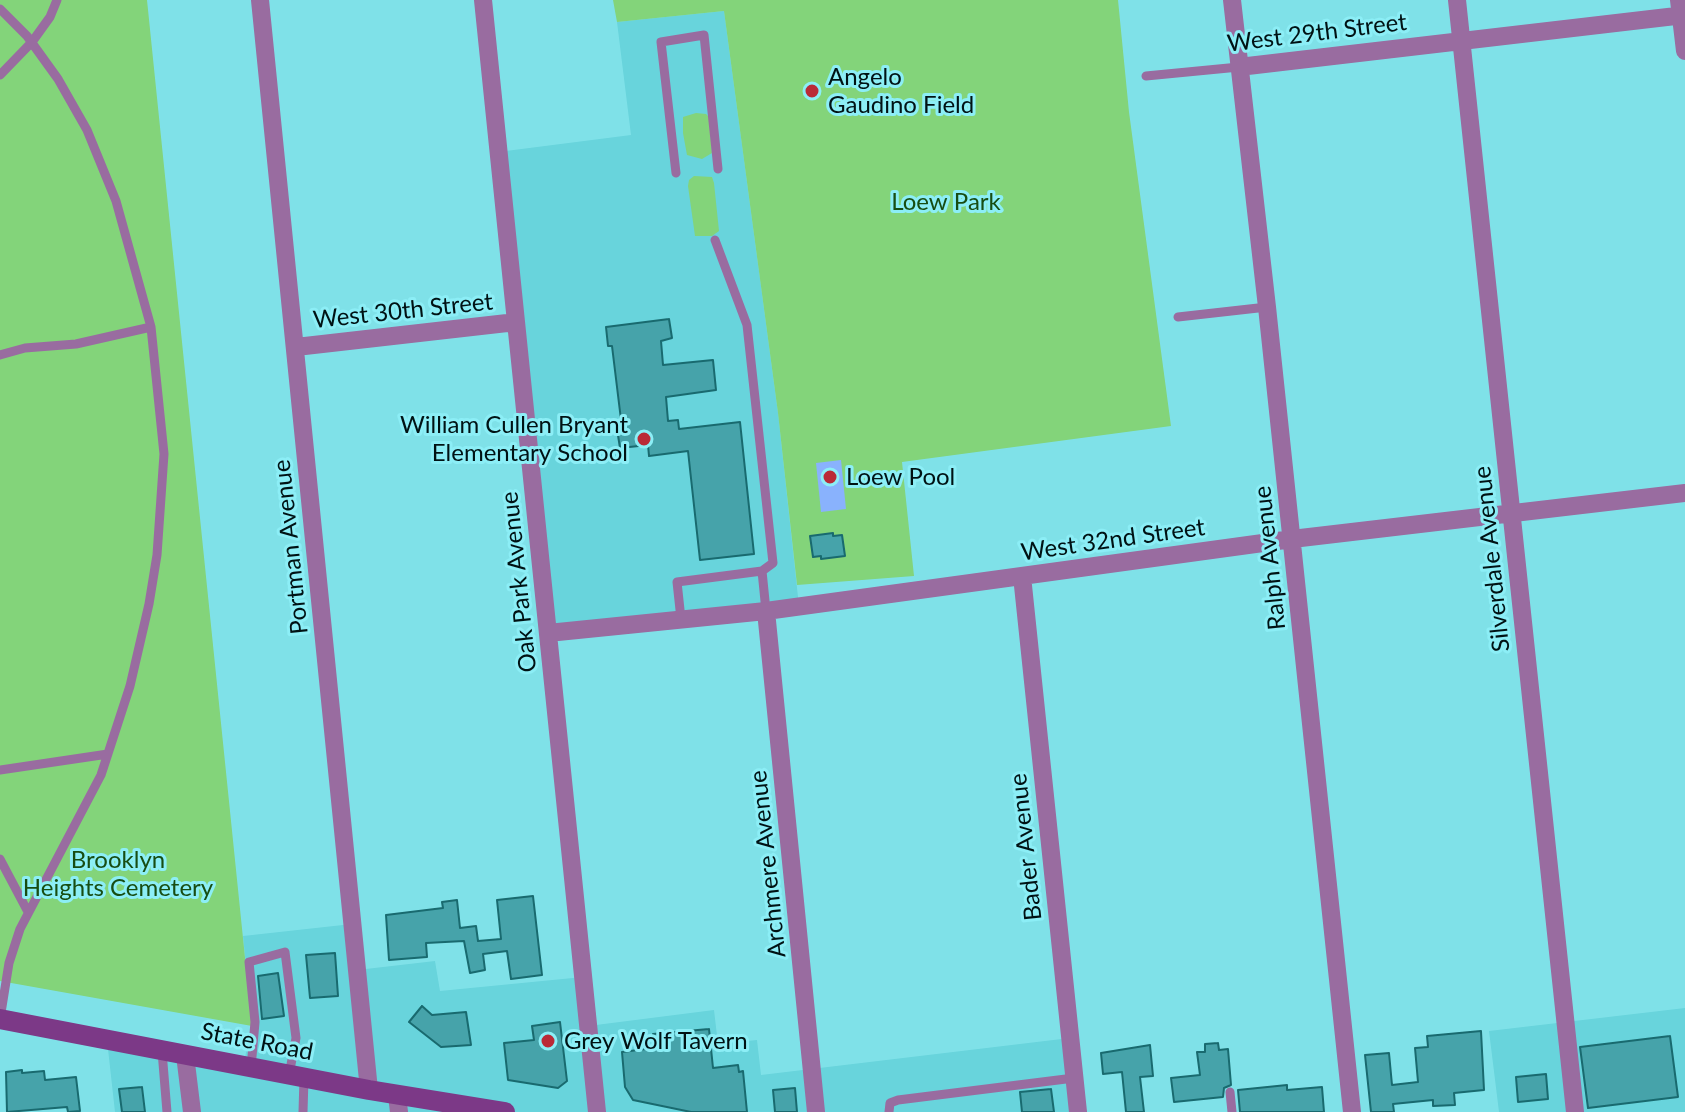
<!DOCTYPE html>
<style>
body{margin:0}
canvas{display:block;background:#7fe1e8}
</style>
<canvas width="1685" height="1112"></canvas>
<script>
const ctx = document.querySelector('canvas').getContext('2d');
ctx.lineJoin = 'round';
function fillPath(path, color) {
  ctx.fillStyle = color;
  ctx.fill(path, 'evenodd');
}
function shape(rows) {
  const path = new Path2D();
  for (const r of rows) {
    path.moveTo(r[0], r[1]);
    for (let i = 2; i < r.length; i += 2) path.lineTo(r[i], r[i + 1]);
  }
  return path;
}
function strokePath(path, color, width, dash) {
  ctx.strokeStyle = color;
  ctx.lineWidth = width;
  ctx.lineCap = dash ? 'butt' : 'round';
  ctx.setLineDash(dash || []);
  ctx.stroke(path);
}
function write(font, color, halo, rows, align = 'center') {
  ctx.font = font + ' Lato,sans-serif';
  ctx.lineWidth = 6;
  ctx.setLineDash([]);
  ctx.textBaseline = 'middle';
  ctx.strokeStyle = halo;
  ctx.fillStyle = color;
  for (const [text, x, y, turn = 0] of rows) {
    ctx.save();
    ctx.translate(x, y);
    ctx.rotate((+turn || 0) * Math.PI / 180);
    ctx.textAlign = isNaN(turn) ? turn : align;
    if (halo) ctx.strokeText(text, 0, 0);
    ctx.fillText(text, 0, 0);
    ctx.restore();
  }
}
fillPath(shape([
 [724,11,778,413,799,606,548,633,498,152,631,135,617,22],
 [352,924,357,970,435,961,440,991,583,977,588,1026,714,1010,718,1044,757,1040,761,1075,1070,1038,1078,1112,115,1112,107,1040,243,1066,252,1026,243,936],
 [1685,1008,1685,1112,1499,1112,1489,1031]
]), '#68d4dc');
fillPath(shape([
 [0,0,147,0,252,1026,0,981],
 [613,0,1118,0,1129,112,1171,426,902,462,914,576,797,585,778,413,724,11,617,22],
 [696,113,706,114,709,117,712,153,702,159,687,155,683,133,683,117],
 [694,176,712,177,714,183,719,231,712,236,695,236,688,186,689,180]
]), '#83d47a');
fillPath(shape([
 [841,460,846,509,821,512,816,463]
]), '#89b2fd');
const building = shape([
 [669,319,672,338,661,341,663,365,713,360,716,390,666,397,668,421,678,420,679,429,740,422,754,554,700,560,688,451,649,456,648,445,620,448,617,429,622,428,612,346,608,346,606,327,669,319],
 [833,533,833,536,842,535,845,556,821,559,821,556,813,557,810,536,833,533],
 [533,896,542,975,511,979,507,951,483,954,485,970,470,973,464,941,426,943,427,957,389,960,386,915,443,908,442,902,457,900,460,928,476,926,478,941,501,939,497,900,533,896],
 [335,953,338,996,310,998,306,955,335,953],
 [278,973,284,1016,262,1019,258,976,278,973],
 [422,1006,432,1015,466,1012,471,1045,441,1047,409,1022,422,1006],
 [560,1022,567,1081,558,1088,508,1080,504,1043,534,1040,532,1026,560,1022],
 [709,1029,713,1068,738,1065,739,1072,743,1071,747,1112,691,1112,633,1100,625,1087,622,1052,654,1048,653,1034,709,1029],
 [1481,1031,1484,1090,1454,1093,1455,1105,1433,1106,1433,1100,1393,1104,1394,1112,1371,1112,1365,1055,1389,1053,1392,1085,1418,1082,1415,1048,1428,1047,1427,1036,1481,1031],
 [1670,1036,1678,1097,1588,1108,1580,1047,1670,1036],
 [1218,1043,1219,1050,1228,1049,1231,1085,1224,1088,1223,1097,1174,1102,1171,1078,1200,1075,1197,1052,1205,1052,1205,1044,1218,1043],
 [1150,1045,1153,1076,1140,1077,1144,1112,1126,1112,1122,1072,1103,1074,1101,1053,1150,1045],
 [22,1070,22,1073,44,1071,45,1080,76,1077,80,1111,68,1112,67,1107,7,1112,6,1072,22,1070],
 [1546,1074,1548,1099,1518,1102,1516,1077,1546,1074],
 [1287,1085,1287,1090,1322,1087,1324,1112,1240,1112,1238,1090,1287,1085],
 [142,1087,145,1112,122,1112,119,1089,142,1087],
 [795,1088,797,1112,775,1112,773,1090,795,1088],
 [1051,1089,1054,1112,1022,1112,1020,1092,1051,1089]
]);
fillPath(building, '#46a3aa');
strokePath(building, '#196a6f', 2);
strokePath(shape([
 [0,9,27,36,58,79,87,130,116,201,151,327,164,454,157,555,149,604,130,686,101,775,20,929,9,963,0,1019],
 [0,75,32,42,50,17,57,0],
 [1146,76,1239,67],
 [676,173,661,42,704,35,718,169],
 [715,240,747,325,773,563,762,571],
 [1178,317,1267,307],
 [0,355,25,348,76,344,151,327],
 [681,619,677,582,762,571,766,611],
 [0,770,108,754],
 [0,859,28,912],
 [162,1051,167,1112],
 [251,1068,255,1022,249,962,285,952,296,1038,289,1075],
 [1230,1092,1232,1112],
 [303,1112,304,1078],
 [889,1112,890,1103,898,1100,1074,1078]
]), '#996ca0', 9);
strokePath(shape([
 [260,0,369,1090],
 [483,0,597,1112],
 [1232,0,1267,307,1352,1112],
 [1457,0,1575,1112],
 [1679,0,1685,51],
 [1239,67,1685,15],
 [296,347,516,322],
 [1022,576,1078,1112],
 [766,611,816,1112],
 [548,633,766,611,1292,539,1685,493],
 [185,1055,192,1112],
 [397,1095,399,1112]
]), '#996ca0', 18);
strokePath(shape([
 [0,1019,369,1090,505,1112]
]), '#7c3987', 20);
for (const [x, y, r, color] of [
 [812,91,8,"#ba2a37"],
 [644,439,8,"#ba2a37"],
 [830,477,8,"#ba2a37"],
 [548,1041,8,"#ba2a37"]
]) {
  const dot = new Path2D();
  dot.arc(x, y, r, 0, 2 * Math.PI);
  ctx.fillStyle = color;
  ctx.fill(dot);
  strokePath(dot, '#8ceef6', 3);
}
write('24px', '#001214', '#8ceef6', [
 ["West 29th Street",1317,33,-7],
 ["West 30th Street",403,311,-6],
 ["West 32nd Street",1113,540,-8],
 ["Portman Avenue",291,547,-96],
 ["Ralph Avenue",1270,558,-96],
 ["Silverdale Avenue",1492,559,-96],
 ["Oak Park Avenue",519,582,-96],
 ["Bader Avenue",1026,847,-96],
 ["Archmere Avenue",768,864,-96],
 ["State Road",257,1042,11]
]);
write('24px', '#001214', '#8ceef6', [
 ["Angelo",828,77],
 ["Gaudino Field",828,105],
 ["William Cullen Bryant",628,425,"right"],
 ["Elementary School",628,453,"right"],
 ["Loew Pool",846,477],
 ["Grey Wolf Tavern",564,1041]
], 'left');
write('24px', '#174d12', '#8ceef6', [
 ["Loew Park",946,202],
 ["Brooklyn",118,860],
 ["Heights Cemetery",118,888]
]);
</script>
